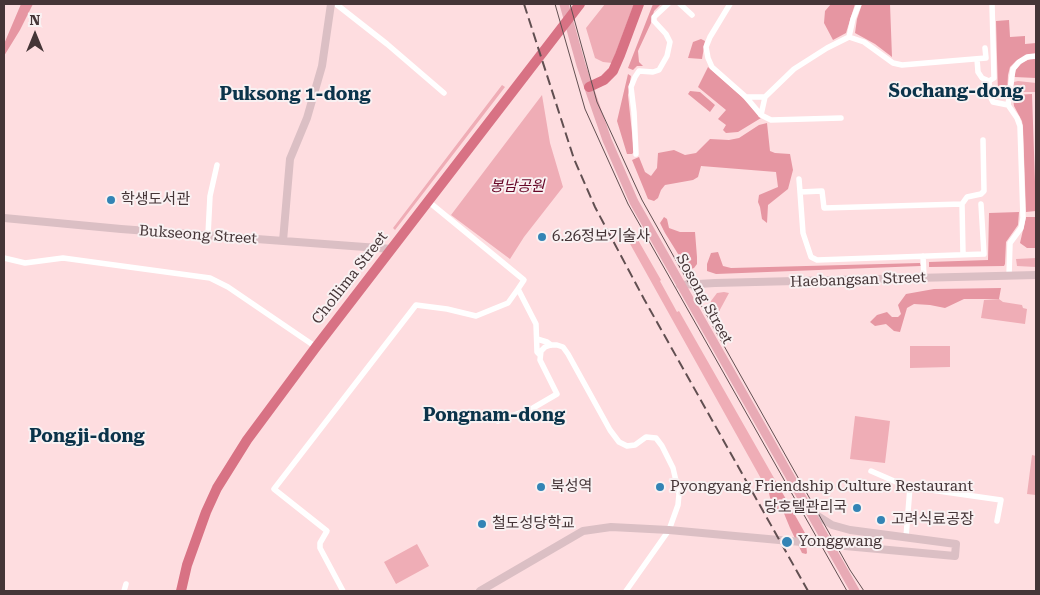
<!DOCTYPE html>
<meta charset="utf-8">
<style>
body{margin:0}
#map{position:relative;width:1040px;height:595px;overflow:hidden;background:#fedde0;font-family:"Roboto Serif",serif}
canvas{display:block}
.frame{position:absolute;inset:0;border:5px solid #453537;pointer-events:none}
.north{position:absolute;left:10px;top:10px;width:50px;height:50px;-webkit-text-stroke:4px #f9f1f2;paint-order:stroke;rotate:0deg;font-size:14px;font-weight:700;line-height:20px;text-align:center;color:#453537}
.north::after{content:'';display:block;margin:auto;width:18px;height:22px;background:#453537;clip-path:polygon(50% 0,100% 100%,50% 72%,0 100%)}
</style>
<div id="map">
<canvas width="1040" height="595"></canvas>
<div class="frame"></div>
<div class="north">N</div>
</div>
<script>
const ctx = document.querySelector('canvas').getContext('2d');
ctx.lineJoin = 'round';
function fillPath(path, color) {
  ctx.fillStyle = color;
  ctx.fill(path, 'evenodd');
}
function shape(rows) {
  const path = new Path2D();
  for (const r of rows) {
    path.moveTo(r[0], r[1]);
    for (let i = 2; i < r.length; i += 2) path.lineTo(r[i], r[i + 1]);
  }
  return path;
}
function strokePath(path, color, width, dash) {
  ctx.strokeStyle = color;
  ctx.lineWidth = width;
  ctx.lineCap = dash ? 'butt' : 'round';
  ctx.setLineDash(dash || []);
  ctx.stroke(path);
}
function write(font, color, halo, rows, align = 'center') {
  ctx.font = font + ' "Roboto Serif","Noto Sans KR",serif';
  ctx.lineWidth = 4;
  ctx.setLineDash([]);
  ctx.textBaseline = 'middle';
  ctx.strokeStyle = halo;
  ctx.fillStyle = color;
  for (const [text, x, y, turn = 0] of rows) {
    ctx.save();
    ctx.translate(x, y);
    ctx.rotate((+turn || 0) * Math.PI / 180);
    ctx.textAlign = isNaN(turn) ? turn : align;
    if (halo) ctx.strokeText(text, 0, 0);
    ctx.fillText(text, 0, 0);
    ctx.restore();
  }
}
fillPath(shape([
 [605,4,634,4,612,63,603,62,595,58,586,28],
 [1018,81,1036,83,1036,92,1012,92,1014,82],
 [502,85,505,87,395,230,393,228],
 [542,95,550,143,563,187,524,237,510,259,451,215],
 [630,226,661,280,660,281,677,312,679,311,778,485,770,484,769,493,629,242],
 [1036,258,1036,267,1017,266,1016,259],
 [724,292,729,293,716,317,710,306,711,301,717,293],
 [999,299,1003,302,1022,305,1023,308,1027,309,1025,324,981,318,984,300],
 [910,346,950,346,950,367,910,368],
 [855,416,890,421,885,463,850,459],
 [1032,455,1036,456,1036,495,1027,494],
 [417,544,429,566,396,584,384,562]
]), '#efadb6');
fillPath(shape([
 [21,4,33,4,20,30,4,56,4,44],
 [653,4,661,4,654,11,651,23,638,51,639,62,643,66,637,66,633,70,628,68],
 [831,4,855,4,846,33,833,40,824,23,825,11],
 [862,4,890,4,892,57,875,44,855,33,857,19],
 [1009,20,1010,37,1025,36,1025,44,1036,43,1036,54,1027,55,1016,61,1010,67,1008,75,1007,94,998,94,996,21],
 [701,39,705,41,702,59,688,58,693,42],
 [1030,59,1036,59,1036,78,1014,77,1016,69,1021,63],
 [708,67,741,96,761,118,738,132,726,133,723,130,726,125,718,119,726,110,698,87],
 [628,74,631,76,628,95,634,152,632,154,627,154,617,121],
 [690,91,700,92,715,105,710,112,688,94],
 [1032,94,1036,211,1026,212,1023,128,1022,121,1014,106,1013,98,1014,95],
 [767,123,770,151,775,153,790,154,793,170,788,189,768,205,767,223,762,219,760,207,758,202,759,195,778,187,776,172,701,166,698,177,693,180,665,185,661,190,658,198,654,201,648,199,632,160,639,157,645,172,651,176,657,168,658,153,674,150,685,155,696,153,710,139,729,140,739,138,759,125],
 [1019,212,1018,225,1006,242,1005,264,1004,266,929,267,929,262,988,260,989,213],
 [664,217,667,219,669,228,680,232,695,232,697,257,697,264,694,268,688,270,665,233,660,223],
 [1026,217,1036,217,1036,248,1027,248,1020,243],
 [718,252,723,266,731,268,920,263,921,266,716,274,707,271,707,264,711,253],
 [1001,288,999,299,964,299,945,308,930,305,914,304,907,308,900,332,894,331,886,324,875,326,870,322,877,315,887,312,892,317,898,317,901,314,898,305,906,294,934,289],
 [770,484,778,485,805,533,807,553,806,554,802,553,790,528,783,511,777,513,772,507,769,493]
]), '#e696a2');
strokePath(shape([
 [336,4,387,44,444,93],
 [680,4,692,15],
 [730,4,710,37,706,47,708,58,712,67,746,97,765,97,794,69,827,48,849,37,864,42,893,63,902,65,986,58,985,48],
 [992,4,994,78,989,81,990,96,993,102,1008,105,1017,118,1020,126,1023,218,1021,228,1010,243,1009,276],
 [849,37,853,19,859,4],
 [977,59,978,72,982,78,989,81],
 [746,97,761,115,771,120,841,118],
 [1008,105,1013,69,1019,62,1027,57,1036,56],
 [761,115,765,97],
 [636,154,634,112,631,87,635,77,639,71,653,72,659,70,667,56,670,42,666,34,654,21,654,17,668,4],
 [799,179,800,192],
 [429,202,524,280,518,289,536,324,537,352,540,355],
 [962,204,967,197,981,194,984,191,983,140],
 [208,235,210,196,217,165],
 [963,254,962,204,824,208,822,191,800,192,803,233,811,257,817,260,984,254,981,204],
 [923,256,924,278],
 [4,258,25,263,63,258,210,278,228,287,316,347],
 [537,339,547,342,551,345],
 [498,421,533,408,557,394,540,360,541,351,545,347,551,345,557,345,563,347,568,354,610,430,619,442,627,446,635,445,646,437,656,438,662,446,673,468,679,494,678,505,669,530,626,591],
 [871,471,901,484,910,487,1001,500,997,521],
 [906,537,910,487],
 [124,591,126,584],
 [343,591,320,548,320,543,327,531,274,489,416,305,447,309,476,316,508,303,518,289]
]), '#fff', 5.5);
strokePath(shape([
 [4,218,121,229,392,249],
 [283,241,290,159,307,118,322,66,331,4],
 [680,285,715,283,1036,275],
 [480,591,583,531,611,527,669,530,955,556,956,544,850,530,832,525,810,511]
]), '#dbbfc4', 8);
strokePath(shape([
 [564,4,581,65,607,140,634,202,855,591]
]), '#e8aab5', 9);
strokePath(shape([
 [589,87,604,80,613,71,620,55,639,4],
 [181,591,187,565,206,512,217,488,247,440,316,347,580,4]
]), '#d87284', 10);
strokePath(shape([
 [555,4,585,109,628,204,847,591],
 [570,4,597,102,642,200,850,570,864,591]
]), '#614f51', 1);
strokePath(shape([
 [524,4,574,159,595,207,644,299,808,591]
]), '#614f51', 2, [10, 5]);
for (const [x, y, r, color] of [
 [111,200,5,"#3384b5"],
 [542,237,5,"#3384b5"],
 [541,487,5,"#3384b5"],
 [660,487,5,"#3384b5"],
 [857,508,5,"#3384b5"],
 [881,520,5,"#3384b5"],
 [482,524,5,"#3384b5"],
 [787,542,6,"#3384b5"]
]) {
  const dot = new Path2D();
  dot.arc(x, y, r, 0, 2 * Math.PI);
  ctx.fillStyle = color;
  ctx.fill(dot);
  strokePath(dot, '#f9f1f2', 2);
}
write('italic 15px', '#670627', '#f9f1f2', [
 ["봉남공원",517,187]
]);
write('15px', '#453537', '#f9f1f2', [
 ["학생도서관",121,200],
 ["6.26정보기술사",552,237],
 ["북성역",551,487],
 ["Pyongyang Friendship Culture Restaurant",670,487],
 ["당호텔관리국",847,508,"right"],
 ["고려식료공장",891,520],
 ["철도성당학교",492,524],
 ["Yonggwang",798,542]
], 'left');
write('15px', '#453537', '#f9f1f2', [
 ["Bukseong Street",198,235,4],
 ["Chollima Street",350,278,-52],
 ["Haebangsan Street",858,280,-2],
 ["Sosong Street",704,299,61]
]);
write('bold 18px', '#0b334a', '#f9f1f2', [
 ["Sochang-dong",956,92],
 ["Puksong 1-dong",295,95],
 ["Pongnam-dong",494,416],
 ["Pongji-dong",87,437]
]);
</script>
